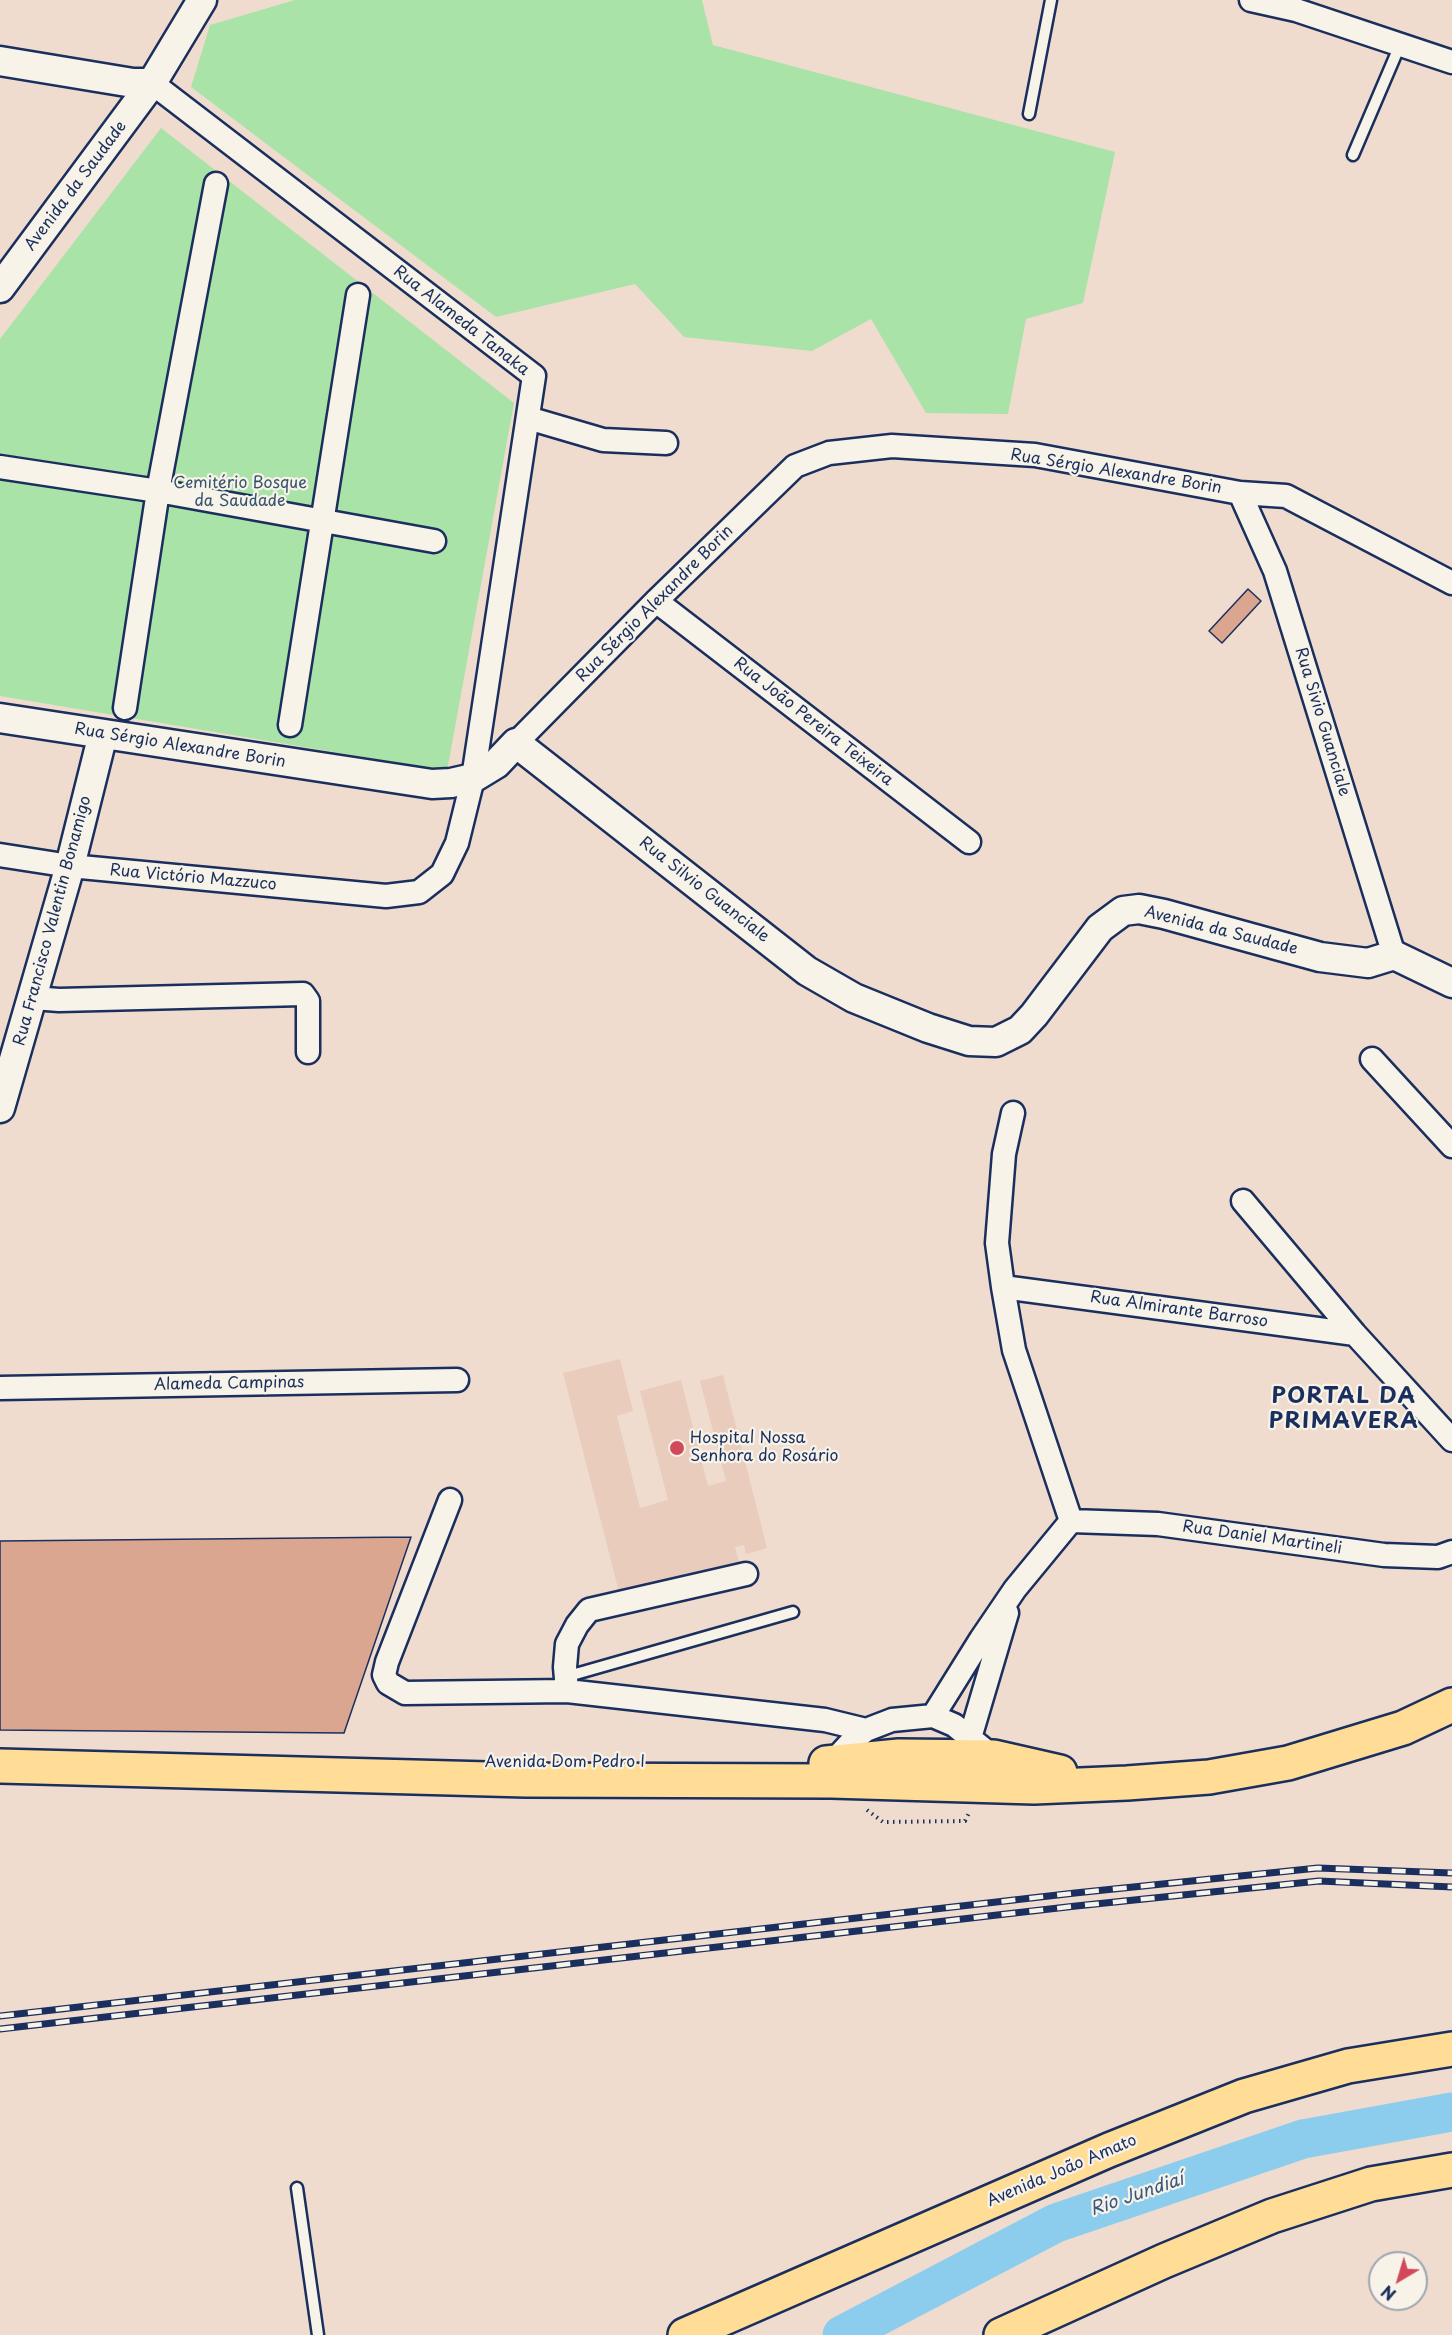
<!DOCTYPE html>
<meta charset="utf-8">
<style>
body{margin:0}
#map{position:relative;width:1452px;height:2335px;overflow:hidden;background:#efdcce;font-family:"Playpen Sans",sans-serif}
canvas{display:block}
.north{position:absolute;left:1368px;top:2251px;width:60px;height:60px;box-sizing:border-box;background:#f7f3e8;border:2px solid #9fa5b1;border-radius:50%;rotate:218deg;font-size:16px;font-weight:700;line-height:24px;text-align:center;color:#1b2f5e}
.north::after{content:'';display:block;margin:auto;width:21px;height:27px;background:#d1495b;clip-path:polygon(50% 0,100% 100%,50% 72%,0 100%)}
</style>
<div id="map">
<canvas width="1452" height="2335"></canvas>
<div class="north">N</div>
</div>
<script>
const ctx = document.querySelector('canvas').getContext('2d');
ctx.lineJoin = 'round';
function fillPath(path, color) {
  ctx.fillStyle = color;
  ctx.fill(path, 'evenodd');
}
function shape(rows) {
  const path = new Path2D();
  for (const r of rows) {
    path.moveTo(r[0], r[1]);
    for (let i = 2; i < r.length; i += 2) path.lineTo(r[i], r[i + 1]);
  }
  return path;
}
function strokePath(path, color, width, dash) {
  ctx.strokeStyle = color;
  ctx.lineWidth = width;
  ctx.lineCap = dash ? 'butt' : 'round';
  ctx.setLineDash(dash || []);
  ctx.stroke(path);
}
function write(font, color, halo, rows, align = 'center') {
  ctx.font = font + ' "Playpen Sans",sans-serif';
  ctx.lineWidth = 4.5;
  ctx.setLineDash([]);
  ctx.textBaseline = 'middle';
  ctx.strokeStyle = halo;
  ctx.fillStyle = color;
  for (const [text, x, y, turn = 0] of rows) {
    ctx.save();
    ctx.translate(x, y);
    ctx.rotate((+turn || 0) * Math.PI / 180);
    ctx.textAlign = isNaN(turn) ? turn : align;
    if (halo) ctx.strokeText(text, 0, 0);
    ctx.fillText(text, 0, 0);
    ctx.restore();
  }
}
fillPath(shape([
 [620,1359,633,1411,617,1416,640,1508,668,1500,640,1391,681,1380,708,1486,726,1481,700,1381,723,1375,767,1548,746,1554,744,1545,735,1547,741,1570,621,1600,563,1373]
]), '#e9ccbb');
fillPath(shape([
 [295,0,702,0,713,45,1115,152,1083,303,1026,319,1008,414,926,413,871,319,812,351,684,337,635,284,496,317,191,87,210,25],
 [161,128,514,403,447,771,0,696,0,339]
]), '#a9e3a8');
strokePath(shape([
 [842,2335,1056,2223,1303,2139,1452,2112]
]), '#8ccded', 39);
const building = shape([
 [1248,589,1261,601,1222,643,1209,631,1248,589],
 [411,1537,344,1733,0,1730,0,1541,411,1537]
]);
fillPath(building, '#dba690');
strokePath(building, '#1b2f5e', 1.5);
const service = shape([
 [1029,114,1051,0],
 [1353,155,1400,45],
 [565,1677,793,1612],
 [297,2188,318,2335]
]);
const minor = shape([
 [1251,0,1296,10,1452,62],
 [528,418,603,440,666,443],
 [0,467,158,491,434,541],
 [1240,493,1275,571,1394,955],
 [656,601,969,842],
 [125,708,158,491,216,184],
 [290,725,358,295],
 [516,743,656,601,795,466,829,453,892,446,1035,455,1240,493,1286,496,1452,583],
 [0,855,70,866,386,896,419,892,442,874,457,843,473,778,534,376,152,83],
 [33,998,59,1000,303,994,308,1001,308,1052],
 [1372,1059,1452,1146],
 [1013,1113,1004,1154,997,1243,1003,1287,1014,1350,1071,1521],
 [1243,1201,1355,1334,1452,1440],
 [1003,1287,1355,1334],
 [0,1388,457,1380],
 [450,1500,387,1662,384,1675,388,1683,405,1693,567,1691],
 [1071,1521,1158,1524,1384,1555,1438,1557,1452,1552],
 [746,1574,589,1610,577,1625,567,1644,565,1667,567,1691,825,1720,866,1730],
 [933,1716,981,1639,1015,1589,1071,1521],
 [970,1738,1007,1613],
 [829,1766,853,1740,866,1730,892,1720,933,1716,954,1725,996,1759]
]);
const tertiary = shape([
 [0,61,133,83,152,83],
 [0,288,152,83,202,0],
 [0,718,432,784,451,783,473,778,496,764,516,743,807,971,854,998,928,1028,969,1041,996,1042,1020,1030,1034,1015,1100,928,1123,911,1139,909,1164,914,1320,957,1368,963,1394,955,1452,983],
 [0,1108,70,866,103,734]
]);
const primary = shape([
 [826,1763,899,1756,994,1757,1060,1772],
 [0,1766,526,1780,831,1781,1034,1787,1127,1783,1209,1777,1288,1763,1403,1728,1452,1705],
 [685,2335,1109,2150,1244,2096,1348,2066,1452,2049],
 [1001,2335,1164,2261,1272,2216,1371,2184,1452,2170]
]);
strokePath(service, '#1b2f5e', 15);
strokePath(minor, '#1b2f5e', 27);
strokePath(tertiary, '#1b2f5e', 33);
strokePath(primary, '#1b2f5e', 38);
strokePath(shape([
 [867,1810,883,1822,965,1821,970,1811]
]), '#1b2f5e', 4, [1.5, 4.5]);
strokePath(service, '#f7f3e8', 10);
strokePath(minor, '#f7f3e8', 22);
strokePath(tertiary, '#f7f3e8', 28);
strokePath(primary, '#ffdd96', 33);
const rail = shape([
 [0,2016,1075,1893,1318,1868,1452,1873],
 [0,2029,1076,1906,1319,1881,1452,1887]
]);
strokePath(rail, '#1b2f5e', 7);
strokePath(rail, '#f7f3e8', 4.5, [14]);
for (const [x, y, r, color] of [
 [677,1448,8,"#d1495b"]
]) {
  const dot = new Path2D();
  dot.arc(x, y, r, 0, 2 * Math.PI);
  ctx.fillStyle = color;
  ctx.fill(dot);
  strokePath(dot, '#f7f3e8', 2);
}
write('16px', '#1b2f5e', '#f7f3e8', [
 ["Avenida da Saudade",76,186,-53],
 ["Rua Alameda Tanaka",461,321,38],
 ["Rua Sérgio Alexandre Borin",1116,472,9],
 ["Rua Sérgio Alexandre Borin",655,604,-45],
 ["Rua João Pereira Teixeira",813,722,38],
 ["Rua Sivio Guanciale",1322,722,73],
 ["Rua Sérgio Alexandre Borin",180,746,9],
 ["Rua Victório Mazzuco",193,878,5],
 ["Rua Silvio Guanciale",704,890,38],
 ["Rua Francisco Valentin Bonamigo",53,921,-75],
 ["Avenida da Saudade",1221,931,14],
 ["Rua Almirante Barroso",1179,1310,8],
 ["Alameda Campinas",229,1384,-1],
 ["Rua Daniel Martineli",1262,1538,8],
 ["Avenida Dom Pedro I",565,1763],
 ["Avenida João Amato",1062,2171,-23]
]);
write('16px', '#37536d', '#f7f3e8', [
 ["Cemitério Bosque",240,484],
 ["da Saudade",240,502]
]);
write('16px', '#1b2f5e', '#f7f3e8', [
 ["Hospital Nossa",690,1439],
 ["Senhora do Rosário",690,1457]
], 'left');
write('italic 18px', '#375682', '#f7f3e8', [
 ["Rio Jundiaí",1137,2195,-19]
]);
ctx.letterSpacing = '1.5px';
write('bold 22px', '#1b2f5e', '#f7f3e8', [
 ["PORTAL DA",1344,1397],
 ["PRIMAVERA",1344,1422]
]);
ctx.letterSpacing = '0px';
</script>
